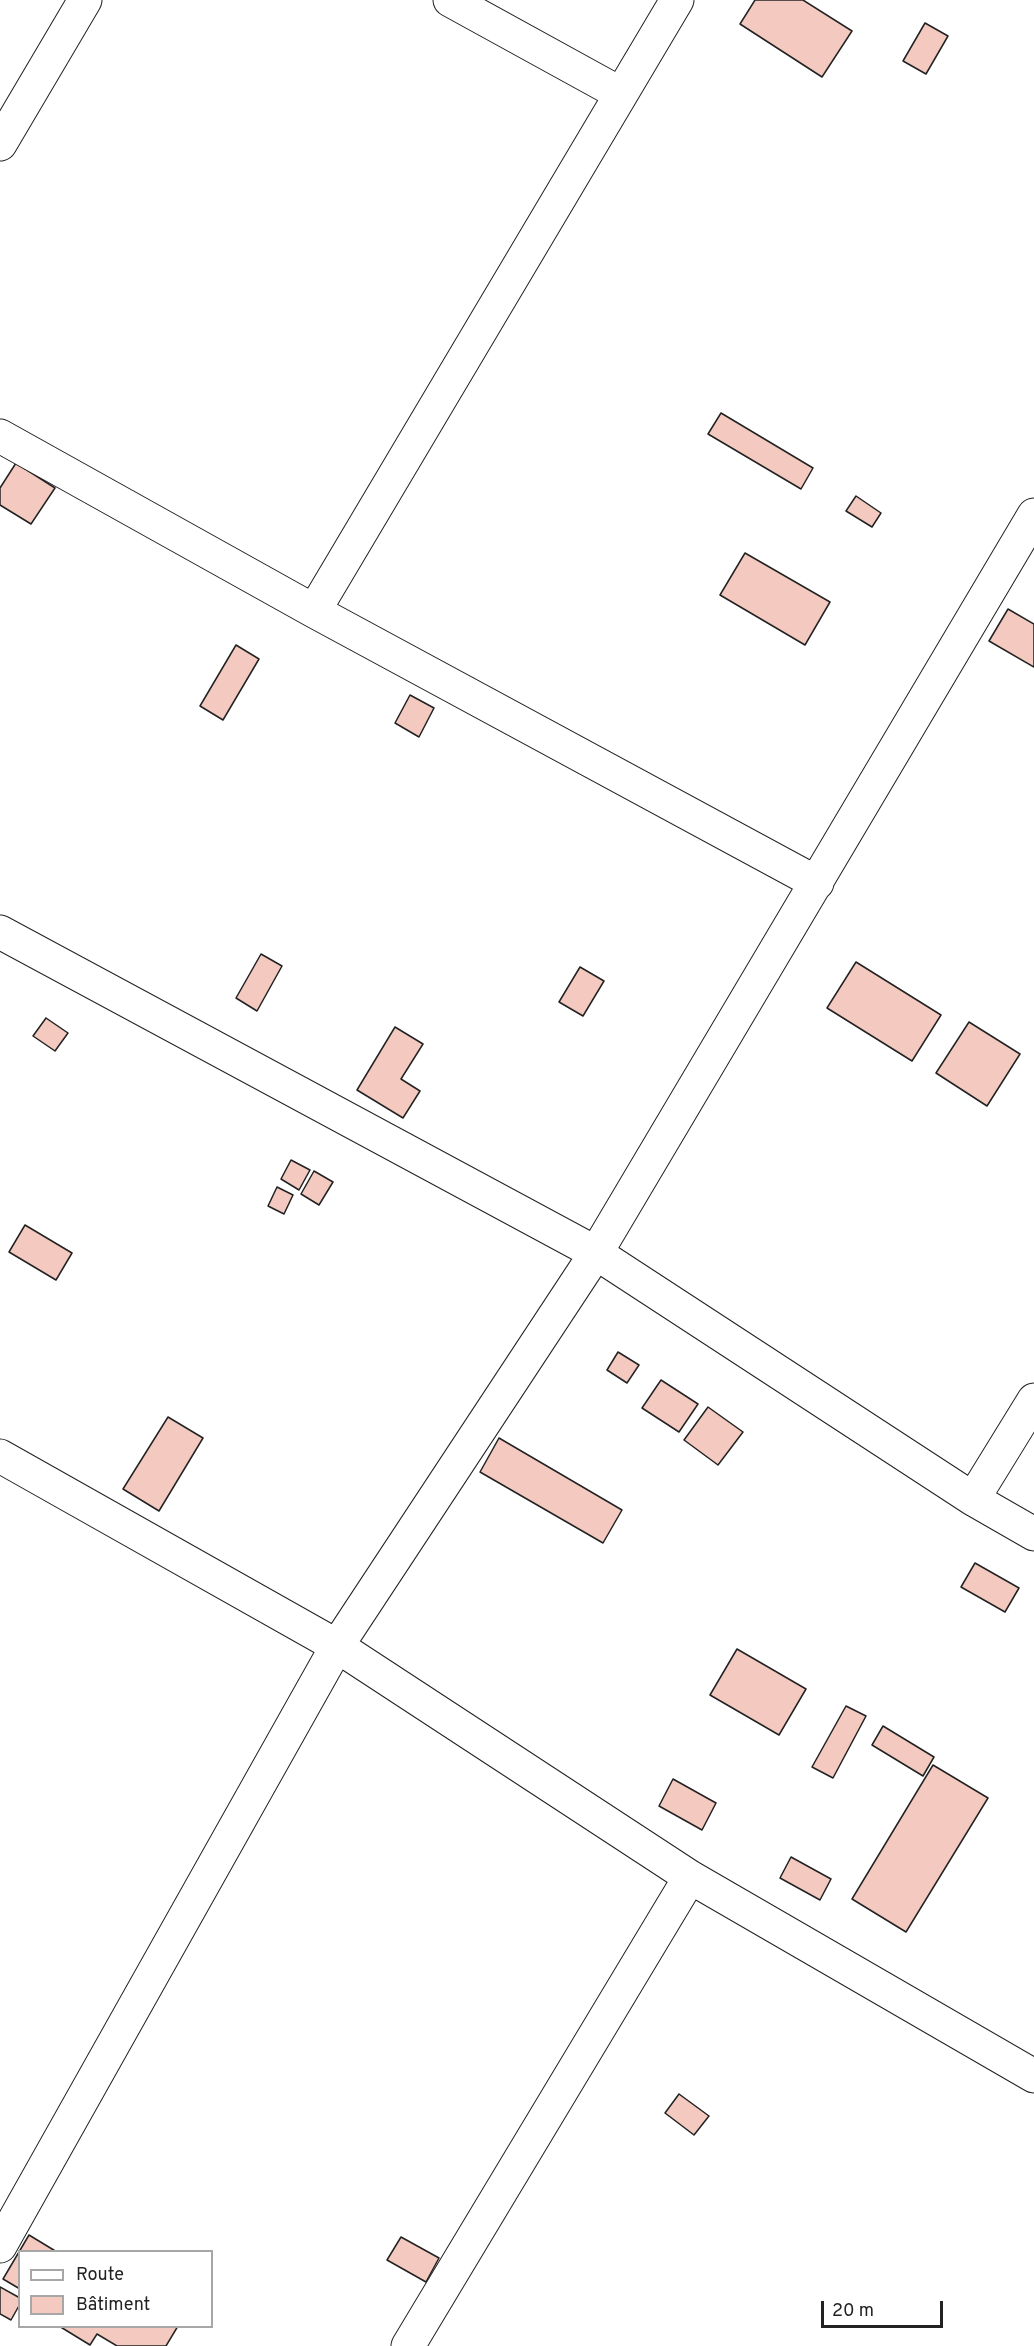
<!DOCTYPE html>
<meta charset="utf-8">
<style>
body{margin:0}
#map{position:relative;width:1034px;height:2346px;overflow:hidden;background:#fff;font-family:Overpass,sans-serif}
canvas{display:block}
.legend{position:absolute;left:18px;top:2250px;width:195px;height:78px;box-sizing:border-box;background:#fff;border:2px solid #a7a7a7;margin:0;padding:8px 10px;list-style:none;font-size:18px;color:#222}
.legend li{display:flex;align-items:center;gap:12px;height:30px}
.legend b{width:30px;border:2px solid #a7a7a7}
.scale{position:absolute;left:821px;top:2301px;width:122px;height:27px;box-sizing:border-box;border:3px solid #222;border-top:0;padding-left:8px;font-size:18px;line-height:21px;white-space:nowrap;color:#222;-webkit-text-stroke:4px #fff;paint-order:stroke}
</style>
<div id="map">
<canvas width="1034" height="2346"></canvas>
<ul class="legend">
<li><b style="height:8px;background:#fff"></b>Route</li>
<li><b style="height:16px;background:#f3c9c0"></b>Bâtiment</li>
</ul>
<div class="scale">20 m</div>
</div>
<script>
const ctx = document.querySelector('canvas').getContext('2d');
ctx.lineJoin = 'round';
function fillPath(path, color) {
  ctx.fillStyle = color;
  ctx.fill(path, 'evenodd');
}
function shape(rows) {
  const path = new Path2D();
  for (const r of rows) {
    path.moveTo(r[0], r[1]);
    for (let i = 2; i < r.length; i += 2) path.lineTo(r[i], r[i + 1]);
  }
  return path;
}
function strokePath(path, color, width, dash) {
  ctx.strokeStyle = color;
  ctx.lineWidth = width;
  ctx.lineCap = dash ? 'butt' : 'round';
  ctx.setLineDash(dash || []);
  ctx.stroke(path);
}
const building = shape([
 [755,0,803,0,852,31,822,77,740,24,755,0],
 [925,23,948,36,926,74,903,61,925,23],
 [721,413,813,468,801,489,708,434,721,413],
 [16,463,55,488,31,524,0,505,0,488,16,463],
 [856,496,881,513,872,527,846,511,856,496],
 [745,553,830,602,805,645,720,595,745,553],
 [1008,609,1034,624,1034,667,989,641,1008,609],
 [236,645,259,659,223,720,200,706,236,645],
 [410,695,434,708,419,737,395,723,410,695],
 [261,954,282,966,257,1011,236,998,261,954],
 [856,962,941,1015,912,1061,827,1008,856,962],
 [580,967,604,981,583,1016,559,1002,580,967],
 [46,1018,68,1033,55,1051,33,1036,46,1018],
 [969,1022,1020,1054,987,1106,936,1073,969,1022],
 [395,1027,423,1044,401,1079,420,1091,403,1118,357,1090,395,1027],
 [291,1160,310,1170,299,1190,281,1179,291,1160],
 [314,1171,333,1182,319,1205,301,1194,314,1171],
 [277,1187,293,1195,284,1214,268,1206,277,1187],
 [25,1225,72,1253,56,1280,9,1252,25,1225],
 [618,1352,639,1365,627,1383,607,1370,618,1352],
 [661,1380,698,1404,679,1432,642,1408,661,1380],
 [708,1407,743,1432,718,1465,684,1440,708,1407],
 [168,1417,203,1438,159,1511,123,1489,168,1417],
 [499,1438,622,1510,603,1543,480,1472,499,1438],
 [975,1563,1019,1588,1005,1612,961,1587,975,1563],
 [737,1649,806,1689,779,1735,710,1695,737,1649],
 [846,1706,866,1716,833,1778,812,1767,846,1706],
 [883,1726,934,1757,923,1776,872,1745,883,1726],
 [933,1765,988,1798,906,1932,852,1899,933,1765],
 [673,1779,716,1803,702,1830,659,1806,673,1779],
 [791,1857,831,1879,820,1900,780,1878,791,1857],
 [679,2094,709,2116,694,2135,665,2113,679,2094],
 [29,2235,57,2252,20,2252,20,2289,3,2279,29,2235],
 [401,2237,439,2258,426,2282,387,2260,401,2237],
 [0,2287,20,2298,20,2304,11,2320,0,2314,0,2287],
 [59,2326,178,2326,166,2346,117,2346,97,2334,90,2345,59,2326]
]);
fillPath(building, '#f3c9c0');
strokePath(building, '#222', 1.5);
const minor = shape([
 [450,0,621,94],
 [0,144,85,0],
 [0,436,314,611,817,883],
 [314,611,677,0],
 [0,932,596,1253,973,1499,1034,1534],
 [0,1456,337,1646,690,1877,1034,2076],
 [973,1499,1034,1400],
 [0,2246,337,1646,596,1253,1034,515],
 [408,2346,690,1877]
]);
strokePath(minor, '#222', 35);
strokePath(minor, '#fff', 33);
</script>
